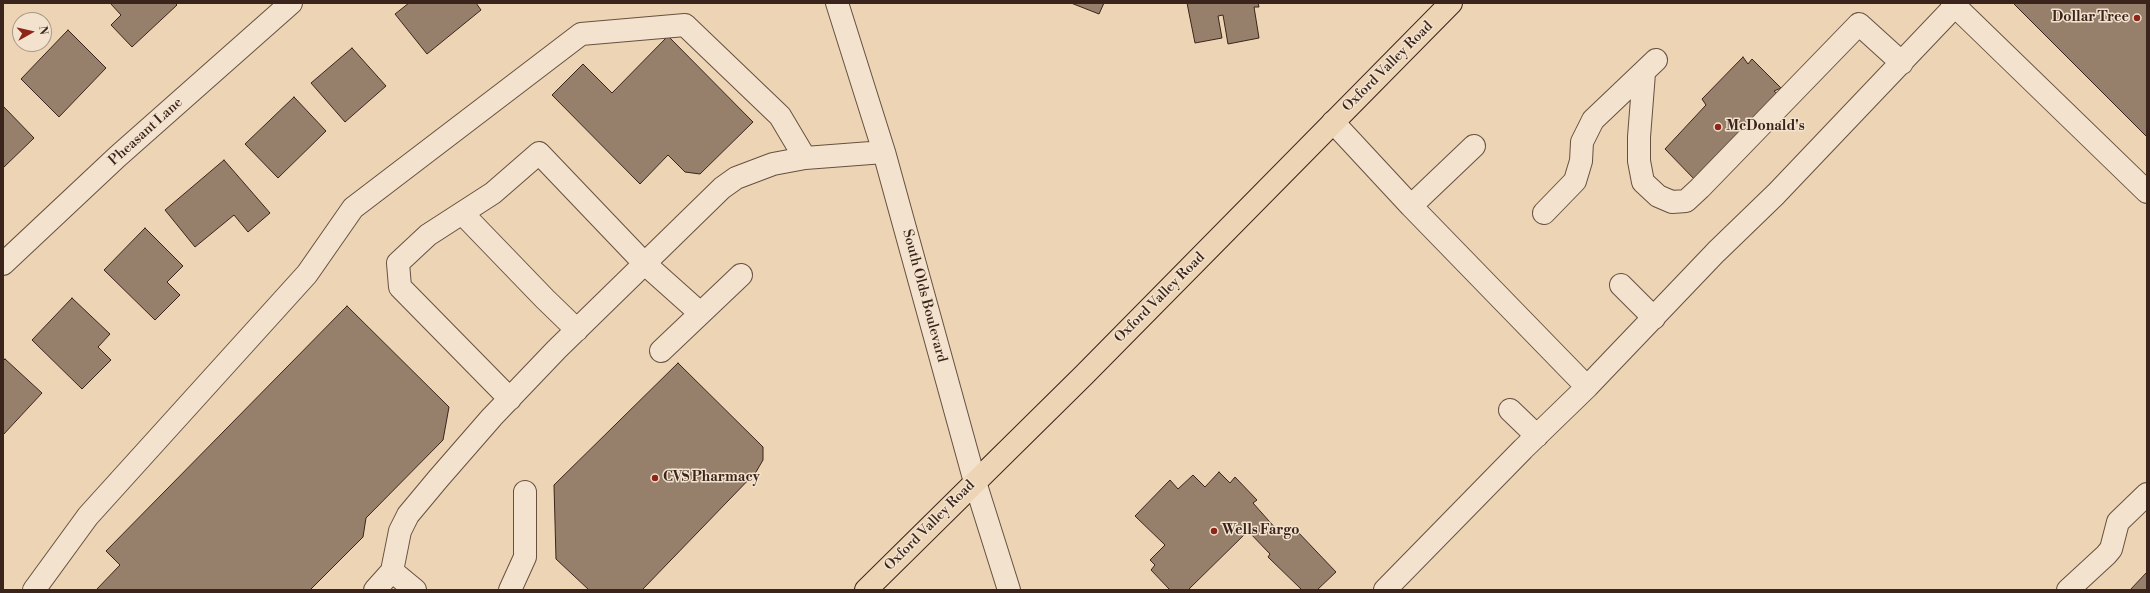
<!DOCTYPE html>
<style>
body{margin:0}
#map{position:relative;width:2150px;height:593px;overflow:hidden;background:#ecd4b4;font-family:"Libre Bodoni",serif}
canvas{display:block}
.frame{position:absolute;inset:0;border:4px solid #3b241b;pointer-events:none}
.north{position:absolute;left:12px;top:12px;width:40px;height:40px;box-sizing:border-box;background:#f3e3ce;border:1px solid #a99786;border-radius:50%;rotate:82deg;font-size:11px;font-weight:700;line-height:16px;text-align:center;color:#3b241b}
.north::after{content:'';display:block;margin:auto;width:14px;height:18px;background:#8f2418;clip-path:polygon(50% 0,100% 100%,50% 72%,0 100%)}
</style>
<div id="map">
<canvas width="2150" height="593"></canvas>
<div class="frame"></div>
<div class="north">N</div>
</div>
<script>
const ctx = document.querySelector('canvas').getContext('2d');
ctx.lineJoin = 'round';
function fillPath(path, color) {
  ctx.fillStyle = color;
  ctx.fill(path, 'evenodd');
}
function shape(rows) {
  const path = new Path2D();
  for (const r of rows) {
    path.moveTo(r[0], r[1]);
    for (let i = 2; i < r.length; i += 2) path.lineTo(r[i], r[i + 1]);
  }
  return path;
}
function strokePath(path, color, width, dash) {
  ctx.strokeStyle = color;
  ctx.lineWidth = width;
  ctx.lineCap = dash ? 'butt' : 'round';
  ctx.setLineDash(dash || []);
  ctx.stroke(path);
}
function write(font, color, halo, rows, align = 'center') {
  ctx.font = font + ' "Libre Bodoni",serif';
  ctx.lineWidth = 3;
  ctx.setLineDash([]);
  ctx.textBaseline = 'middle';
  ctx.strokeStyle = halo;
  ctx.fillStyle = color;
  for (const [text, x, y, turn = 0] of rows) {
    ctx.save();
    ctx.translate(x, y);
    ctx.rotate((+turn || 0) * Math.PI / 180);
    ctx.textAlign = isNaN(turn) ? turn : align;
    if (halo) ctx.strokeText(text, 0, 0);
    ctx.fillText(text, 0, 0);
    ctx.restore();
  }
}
const building = shape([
 [110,3,175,3,177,5,132,47,111,25,121,15,110,3],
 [409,3,476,3,481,10,427,54,395,14,409,3],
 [1071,3,1104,3,1099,14,1071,3],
 [1187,3,1258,3,1259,7,1254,7,1259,38,1228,44,1223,15,1218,16,1222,38,1195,43,1187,3],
 [2013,3,2147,3,2147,137,2013,3],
 [68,30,106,68,59,117,21,79,68,30],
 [668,36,753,122,700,174,685,172,668,155,640,184,552,95,583,64,612,93,668,36],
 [352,48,386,86,345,122,311,83,352,48],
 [1743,57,1748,64,1752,59,1781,88,1774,91,1781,97,1696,181,1665,149,1706,105,1702,99,1743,57],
 [294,97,326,131,278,178,245,144,294,97],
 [3,106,34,138,3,168,3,106],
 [224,160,270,213,248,232,234,215,195,247,165,210,224,160],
 [145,228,183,266,167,282,180,295,155,320,104,270,145,228],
 [72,298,110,334,98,347,111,360,82,389,32,340,72,298],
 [347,306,449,407,443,440,366,518,363,537,310,590,96,590,120,565,106,551,347,306],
 [5,359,42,393,3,435,3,361,5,359],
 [678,363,763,447,763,460,756,472,642,590,589,590,556,559,554,485,678,363],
 [1219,472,1230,483,1235,477,1257,500,1253,503,1285,539,1296,530,1336,572,1317,590,1302,590,1268,557,1270,554,1248,531,1188,590,1170,590,1151,570,1155,565,1150,560,1165,545,1135,516,1170,480,1178,489,1193,475,1205,487,1219,472],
 [2147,572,2147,590,2130,590,2147,572]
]);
fillPath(building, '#97806b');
strokePath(building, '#3b241b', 1);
const minor = shape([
 [837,3,884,152,975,482,1009,590],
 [1952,3,2147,192],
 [1644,73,1639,137,1639,161,1643,182,1658,196,1672,202,1686,201,1700,188,1859,24,1902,63],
 [1333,122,1411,206,1587,387],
 [1411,206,1474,146],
 [462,213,545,299,577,330],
 [1544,213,1575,181,1581,161,1582,142,1593,120,1656,60],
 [3,264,117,157,291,3],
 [1621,285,1654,318],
 [661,351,741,275],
 [510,399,400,287,398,263,428,235,493,193,539,153,644,263,700,313],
 [1510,410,1537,436],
 [392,571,415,590],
 [34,590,88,516,307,274,353,208,581,34,685,25,780,116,805,158],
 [375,590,392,571,400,531,408,515,438,479,492,417,557,349,722,188,736,178,773,164,805,158,884,152],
 [510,590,525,557,525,492],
 [1385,590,1523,449,1587,387,1716,252,1776,194,1955,6],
 [2068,590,2106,555,2111,549,2118,522,2147,494]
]);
const major = shape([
 [866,590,1084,375,1451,3]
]);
strokePath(minor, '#675041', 24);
strokePath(major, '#3b241b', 24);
strokePath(minor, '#f3e3ce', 22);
strokePath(major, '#ecd4b4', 22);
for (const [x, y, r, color] of [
 [2137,18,4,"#8f2418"],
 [1718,127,4,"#8f2418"],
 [655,478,4,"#8f2418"],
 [1214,531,4,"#8f2418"]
]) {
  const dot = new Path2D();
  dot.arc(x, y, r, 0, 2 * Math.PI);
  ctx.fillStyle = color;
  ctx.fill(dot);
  strokePath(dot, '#f3e3ce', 1.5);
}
write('bold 14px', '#3b241b', '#f3e3ce', [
 ["Dollar Tree",2129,18,"right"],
 ["McDonald's",1726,127],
 ["CVS Pharmacy",663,478],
 ["Wells Fargo",1222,531]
], 'left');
write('14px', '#3b241b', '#f3e3ce', [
 ["Oxford Valley Road",1388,67,-45],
 ["Pheasant Lane",146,132,-42],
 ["South Olds Boulevard",924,296,75],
 ["Oxford Valley Road",1160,298,-45],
 ["Oxford Valley Road",930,526,-45]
]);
</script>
